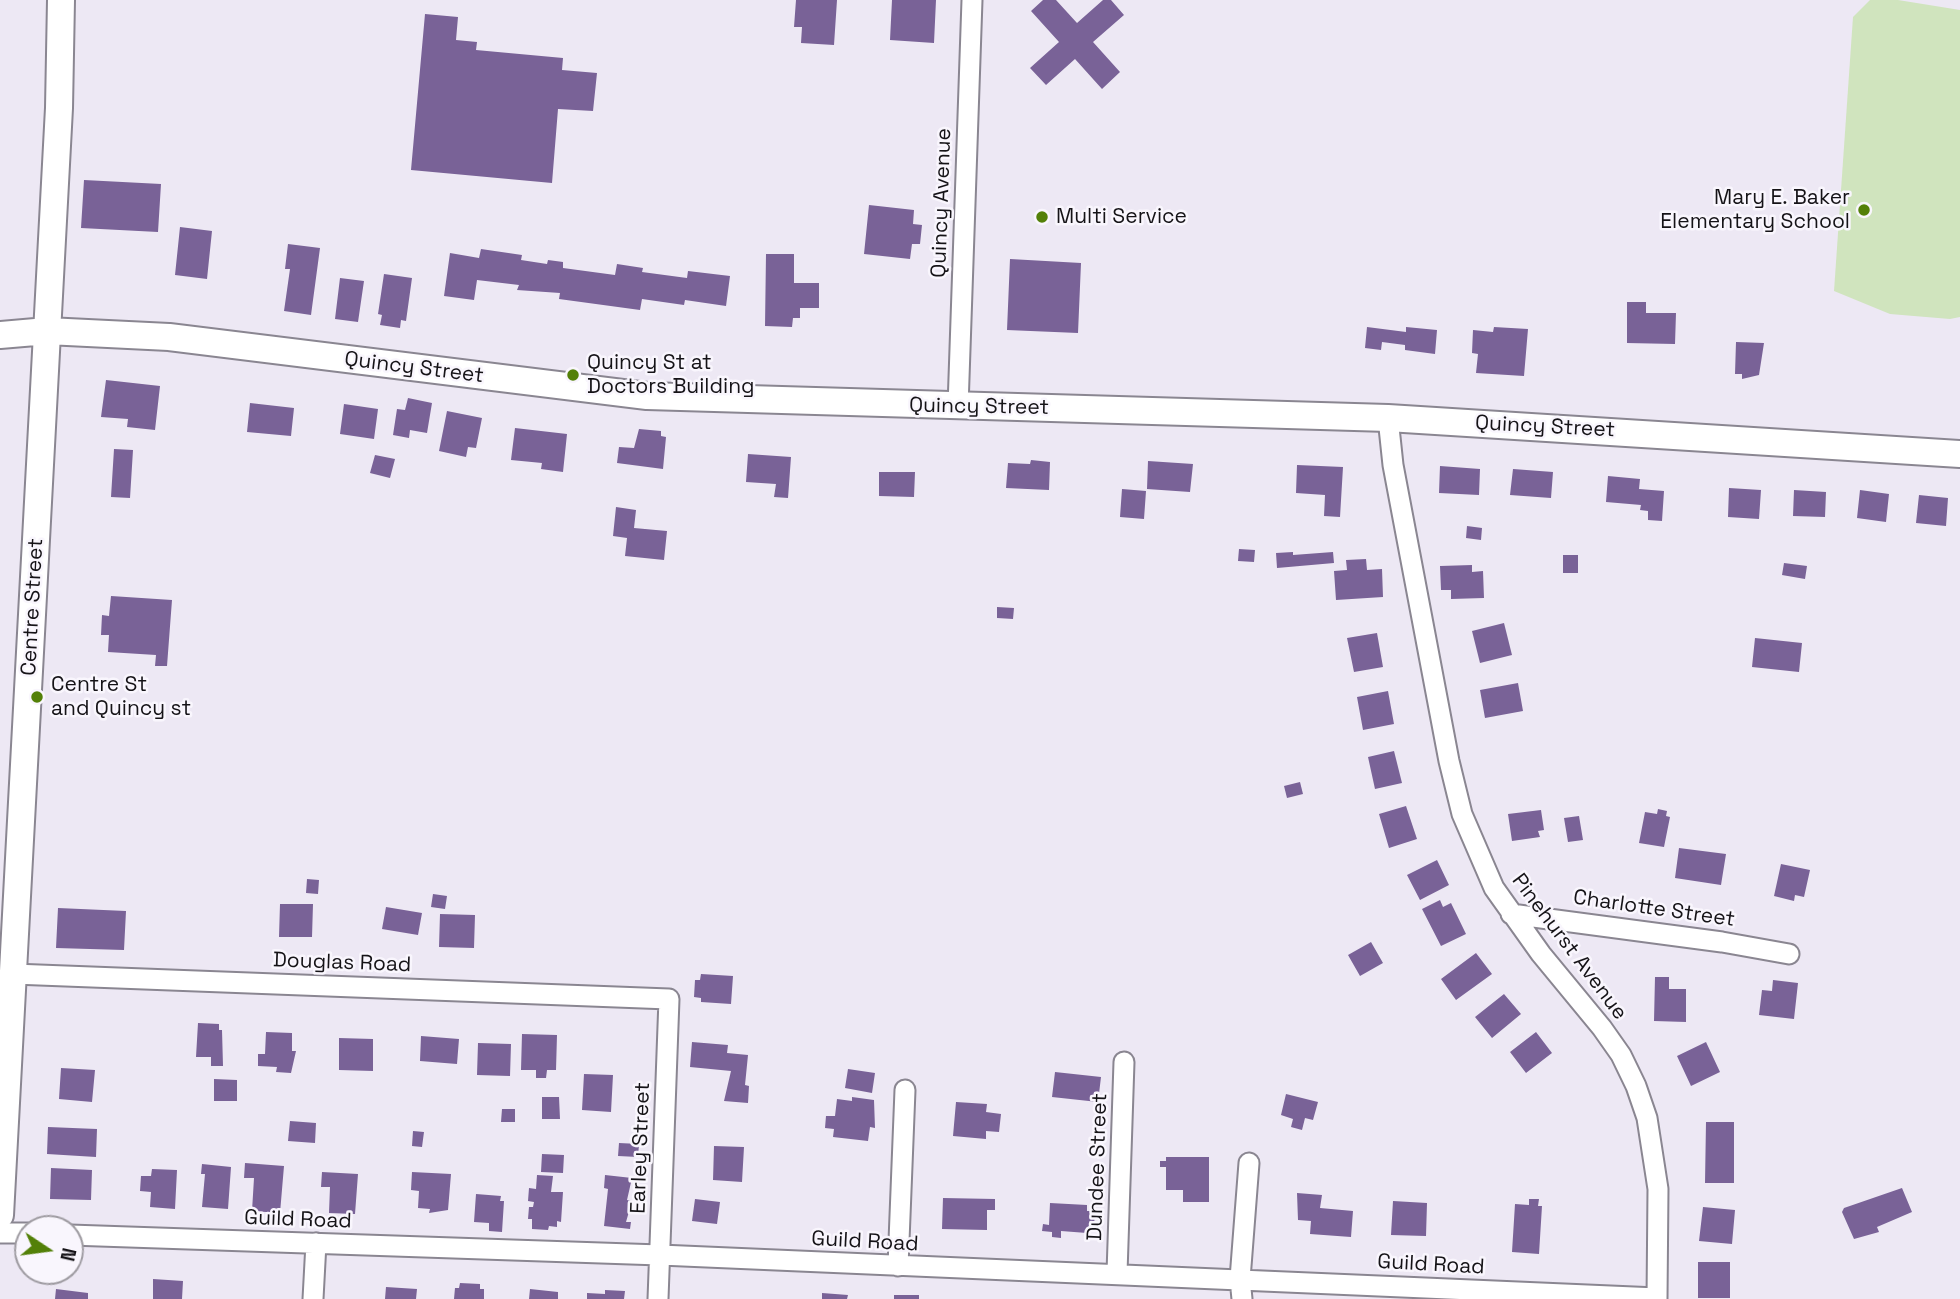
<!DOCTYPE html>
<style>
body{margin:0}
#map{position:relative;width:1960px;height:1299px;overflow:hidden;background:#ede8f4;font-family:"Space Grotesk",sans-serif}
canvas{display:block}
.north{position:absolute;left:14px;top:1215px;width:70px;height:70px;box-sizing:border-box;background:#f9f6fd;border:2px solid #9e9ba1;border-radius:50%;rotate:103deg;font-size:19px;font-weight:700;line-height:28px;text-align:center;color:#151317}
.north::after{content:'';display:block;margin:auto;width:24px;height:32px;background:#538008;clip-path:polygon(50% 0,100% 100%,50% 72%,0 100%)}
</style>
<div id="map">
<canvas width="1960" height="1299"></canvas>
<div class="north">N</div>
</div>
<script>
const ctx = document.querySelector('canvas').getContext('2d');
ctx.lineJoin = 'round';
function fillPath(path, color) {
  ctx.fillStyle = color;
  ctx.fill(path, 'evenodd');
}
function shape(rows) {
  const path = new Path2D();
  for (const r of rows) {
    path.moveTo(r[0], r[1]);
    for (let i = 2; i < r.length; i += 2) path.lineTo(r[i], r[i + 1]);
  }
  return path;
}
function strokePath(path, color, width, dash) {
  ctx.strokeStyle = color;
  ctx.lineWidth = width;
  ctx.lineCap = dash ? 'butt' : 'round';
  ctx.setLineDash(dash || []);
  ctx.stroke(path);
}
function write(font, color, halo, rows, align = 'center') {
  ctx.font = font + ' "Space Grotesk",sans-serif';
  ctx.lineWidth = 5;
  ctx.setLineDash([]);
  ctx.textBaseline = 'middle';
  ctx.strokeStyle = halo;
  ctx.fillStyle = color;
  for (const [text, x, y, turn = 0] of rows) {
    ctx.save();
    ctx.translate(x, y);
    ctx.rotate((+turn || 0) * Math.PI / 180);
    ctx.textAlign = isNaN(turn) ? turn : align;
    if (halo) ctx.strokeText(text, 0, 0);
    ctx.fillText(text, 0, 0);
    ctx.restore();
  }
}
fillPath(shape([
 [1870,0,1898,0,1960,10,1960,317,1950,319,1890,314,1834,291,1853,17]
]), '#d0e4be');
fillPath(shape([
 [796,0,837,0,834,45,801,43,802,27,794,27],
 [892,0,936,0,934,43,890,40],
 [1043,0,1056,0,1077,23,1103,0,1111,0,1124,15,1093,42,1120,72,1102,89,1075,59,1046,85,1030,68,1059,42,1031,11],
 [425,14,458,17,456,40,477,42,476,50,563,58,562,70,597,73,593,111,558,109,552,183,411,170],
 [84,180,161,184,158,232,81,228],
 [869,205,914,210,913,224,922,225,920,244,912,244,910,259,864,254],
 [180,227,212,231,207,279,175,275],
 [288,244,320,248,311,315,284,311,290,269,285,269],
 [481,249,522,255,521,260,547,264,548,260,563,262,563,268,615,275,617,264,643,268,642,272,687,278,688,271,730,276,726,306,685,300,684,305,642,299,640,310,559,299,560,293,517,290,519,285,477,280,474,300,444,296,450,253,479,258],
 [766,254,794,254,794,283,819,283,819,308,800,308,800,318,793,318,792,327,765,326],
 [1010,259,1081,263,1078,333,1007,330],
 [384,274,412,278,406,321,401,320,400,328,380,325,382,315,378,314],
 [340,278,364,281,358,322,335,319],
 [1627,302,1646,302,1646,313,1676,313,1675,344,1627,343],
 [1367,327,1406,332,1406,327,1437,330,1435,354,1405,350,1405,345,1382,342,1381,350,1365,348],
 [1494,327,1528,329,1524,376,1476,373,1478,354,1472,353,1473,330,1493,332],
 [1736,342,1764,343,1759,375,1742,379,1742,374,1735,374],
 [106,380,160,386,155,430,127,427,128,419,101,417],
 [408,398,432,403,427,433,410,430,409,438,393,435,397,409,405,410],
 [250,403,294,408,291,436,247,432],
 [344,404,378,409,374,439,340,434],
 [447,411,482,418,476,448,468,447,466,457,439,451],
 [515,428,567,434,563,472,541,469,542,463,511,460],
 [639,429,661,431,661,436,666,437,663,469,617,463,619,447,634,448],
 [114,449,133,450,130,498,111,497],
 [748,454,791,457,788,498,774,497,776,484,746,482],
 [375,455,395,459,390,478,370,473],
 [1031,460,1050,462,1049,490,1006,488,1008,463,1030,464],
 [1148,461,1193,464,1190,492,1147,489],
 [1297,465,1343,467,1340,517,1324,516,1325,495,1296,493],
 [1440,466,1480,469,1479,495,1439,493],
 [1513,469,1553,472,1551,498,1510,495],
 [879,472,915,472,914,497,879,496],
 [1608,476,1640,479,1639,489,1664,491,1662,521,1648,520,1648,511,1640,510,1641,505,1606,502],
 [1729,488,1761,490,1759,519,1728,517],
 [1122,489,1146,491,1144,519,1120,517],
 [1794,490,1826,492,1825,517,1793,516],
 [1860,490,1889,494,1886,522,1857,518],
 [1919,495,1948,498,1946,526,1916,523],
 [616,507,636,510,634,528,667,531,664,560,625,556,627,538,613,536],
 [1467,526,1482,528,1481,540,1466,538],
 [1239,549,1255,550,1254,562,1238,561],
 [1293,552,1293,555,1333,552,1334,563,1277,568,1276,553],
 [1563,555,1578,555,1578,573,1563,573],
 [1366,559,1367,570,1382,569,1383,597,1336,600,1334,571,1347,570,1346,560],
 [1784,563,1807,566,1805,579,1782,575],
 [1472,565,1472,572,1483,571,1484,598,1451,599,1451,590,1441,590,1440,566],
 [111,596,172,600,167,666,155,666,156,655,108,652,109,635,101,635,102,615,109,616],
 [997,607,1014,608,1013,619,997,618],
 [1504,623,1512,655,1480,663,1472,631],
 [1377,633,1383,667,1354,672,1347,638],
 [1755,638,1802,643,1799,672,1752,667],
 [1518,683,1523,711,1485,718,1480,690],
 [1388,691,1394,724,1363,730,1357,697],
 [1394,751,1402,783,1375,789,1368,757],
 [1300,782,1303,794,1287,798,1284,786],
 [1406,806,1417,839,1389,848,1379,814],
 [1658,809,1667,811,1666,816,1670,817,1664,847,1639,843,1645,812,1657,814],
 [1541,810,1544,830,1538,831,1540,837,1512,841,1508,814],
 [1579,816,1583,840,1568,842,1564,818],
 [1679,848,1726,854,1721,885,1675,878],
 [1437,860,1449,885,1420,900,1407,875],
 [1781,864,1810,870,1804,897,1795,895,1794,901,1774,896],
 [307,879,319,880,318,894,306,893],
 [433,894,447,896,445,909,431,907],
 [1440,900,1443,907,1451,903,1466,934,1441,946,1422,909],
 [280,904,313,904,312,937,279,937],
 [386,907,422,913,418,935,382,929],
 [58,908,126,911,124,950,56,948],
 [440,914,475,915,474,948,439,947],
 [1371,942,1383,963,1360,976,1348,955],
 [1476,953,1492,974,1456,1000,1441,979],
 [701,974,733,976,731,1004,701,1002,701,998,694,997,695,980,700,980],
 [1655,977,1669,977,1669,989,1686,989,1686,1022,1654,1021],
 [1773,980,1798,983,1794,1019,1759,1015,1762,990,1772,991],
 [1504,994,1521,1014,1492,1038,1475,1017],
 [198,1023,219,1024,219,1030,222,1030,223,1066,211,1066,211,1057,196,1057],
 [266,1032,292,1033,292,1051,296,1051,291,1073,276,1072,277,1067,258,1066,258,1054,265,1054],
 [1536,1032,1552,1053,1526,1073,1510,1052],
 [522,1034,557,1035,556,1070,547,1070,546,1078,536,1078,536,1070,521,1070],
 [421,1036,459,1039,457,1064,420,1061],
 [339,1038,373,1039,373,1071,339,1070],
 [692,1042,728,1045,727,1053,748,1055,745,1085,749,1086,748,1103,724,1101,731,1071,690,1067],
 [1706,1042,1720,1072,1691,1086,1677,1056],
 [478,1043,511,1044,510,1076,477,1075],
 [61,1068,95,1070,92,1102,59,1099],
 [848,1069,875,1073,872,1093,845,1088],
 [1055,1072,1101,1077,1098,1102,1052,1097],
 [584,1074,613,1075,611,1112,582,1110],
 [214,1079,237,1080,237,1101,214,1101],
 [1286,1094,1318,1102,1313,1120,1305,1118,1302,1130,1291,1127,1293,1119,1281,1115],
 [542,1097,559,1097,560,1119,542,1119],
 [852,1097,874,1100,875,1128,870,1127,868,1141,833,1137,834,1129,825,1128,826,1116,835,1116,837,1099,852,1101],
 [956,1102,987,1104,986,1112,1001,1114,999,1132,986,1131,986,1139,953,1136],
 [502,1109,515,1109,515,1122,501,1122],
 [290,1121,316,1123,315,1143,288,1141],
 [1706,1122,1734,1122,1734,1183,1705,1183],
 [48,1127,97,1129,96,1157,47,1154],
 [413,1131,424,1132,422,1147,412,1146],
 [619,1143,639,1144,638,1157,618,1156],
 [714,1146,744,1147,742,1182,713,1180],
 [542,1154,564,1155,563,1173,541,1172],
 [1166,1157,1209,1157,1209,1202,1183,1202,1183,1190,1166,1190,1166,1167,1160,1167,1160,1161,1166,1161],
 [245,1163,284,1166,280,1213,252,1211,254,1178,244,1178],
 [202,1164,231,1167,228,1209,202,1207,205,1174,201,1174],
 [51,1168,92,1170,91,1200,50,1199],
 [152,1169,177,1170,175,1209,150,1207,151,1192,140,1191,141,1176,151,1176],
 [322,1172,358,1174,355,1214,329,1213,330,1187,321,1187],
 [412,1172,451,1174,448,1210,429,1213,430,1209,418,1208,419,1191,411,1190],
 [537,1175,553,1176,551,1192,563,1192,561,1222,557,1221,557,1227,549,1226,548,1230,532,1229,532,1219,528,1219,529,1207,533,1207,534,1202,528,1201,529,1188,536,1189],
 [605,1175,632,1178,627,1200,632,1201,626,1222,631,1222,630,1229,604,1226,608,1189,604,1188],
 [1902,1188,1912,1212,1877,1227,1879,1232,1854,1239,1842,1212,1844,1208],
 [1297,1193,1322,1195,1320,1208,1353,1211,1351,1237,1310,1234,1311,1221,1298,1220],
 [476,1194,501,1196,500,1201,504,1201,502,1232,489,1231,489,1223,474,1222],
 [943,1198,995,1199,995,1210,987,1210,987,1230,942,1229],
 [695,1199,720,1202,717,1224,692,1221],
 [1529,1199,1539,1199,1538,1206,1542,1206,1539,1254,1512,1252,1515,1204,1529,1205],
 [1393,1201,1427,1203,1426,1236,1391,1235],
 [1050,1203,1087,1205,1087,1211,1095,1211,1094,1227,1087,1227,1087,1233,1061,1231,1061,1238,1052,1237,1052,1232,1042,1231,1043,1224,1049,1225],
 [1703,1207,1735,1210,1732,1244,1699,1241],
 [1698,1262,1730,1262,1730,1298,1698,1298],
 [153,1279,183,1281,182,1299,153,1299],
 [460,1283,480,1284,480,1289,484,1289,484,1299,454,1299,455,1288,459,1288],
 [386,1287,417,1289,416,1299,385,1299],
 [56,1289,88,1293,88,1299,55,1299],
 [530,1289,558,1292,558,1299,529,1299],
 [605,1290,625,1291,624,1299,587,1299,587,1293,605,1294],
 [822,1293,848,1295,847,1299,822,1299],
 [894,1295,919,1295,919,1299,894,1299]
]), '#796297');
const minor = shape([
 [958,407,972,0],
 [1388,418,1393,465,1449,761,1462,814,1494,888,1541,954,1602,1028,1621,1055,1636,1086,1647,1118,1658,1189,1657,1299],
 [1511,914,1722,942,1789,954],
 [13,974,669,999,658,1299],
 [0,1233,28,1233],
 [70,1235,660,1255,1657,1298],
 [898,1266,905,1090],
 [1117,1273,1124,1062],
 [313,1299,316,1243],
 [1242,1299,1240,1279,1249,1163]
]);
const secondary = shape([
 [0,335,47,331,169,337,647,396,1388,418,1960,454],
 [0,1215,59,108,61,0]
]);
strokePath(minor, '#8a8691', 23);
strokePath(secondary, '#8a8691', 30);
strokePath(minor, '#fff', 19);
strokePath(secondary, '#fff', 26);
for (const [x, y, r, color] of [
 [1864,210,7,"#538008"],
 [1042,217,7,"#538008"],
 [573,375,7,"#538008"],
 [37,697,7,"#538008"]
]) {
  const dot = new Path2D();
  dot.arc(x, y, r, 0, 2 * Math.PI);
  ctx.fillStyle = color;
  ctx.fill(dot);
  strokePath(dot, '#f9f6fd', 2.5);
}
write('21px', '#151317', '#f9f6fd', [
 ["Mary E. Baker",1850,198,"right"],
 ["Elementary School",1850,222,"right"],
 ["Multi Service",1056,217],
 ["Quincy St at",587,363],
 ["Doctors Building",587,387],
 ["Centre St",51,685],
 ["and Quincy st",51,709]
], 'left');
write('21px', '#151317', '#f9f6fd', [
 ["Quincy Avenue",942,203,-88],
 ["Quincy Street",414,368,7],
 ["Quincy Street",979,407,1],
 ["Quincy Street",1545,427,3],
 ["Centre Street",33,607,-87],
 ["Charlotte Street",1654,909,8],
 ["Pinehurst Avenue",1569,947,53],
 ["Douglas Road",342,963,2],
 ["Earley Street",641,1148,-88],
 ["Dundee Street",1098,1167,-88],
 ["Guild Road",298,1220,2],
 ["Guild Road",865,1242,3],
 ["Guild Road",1431,1265,3]
]);
</script>
